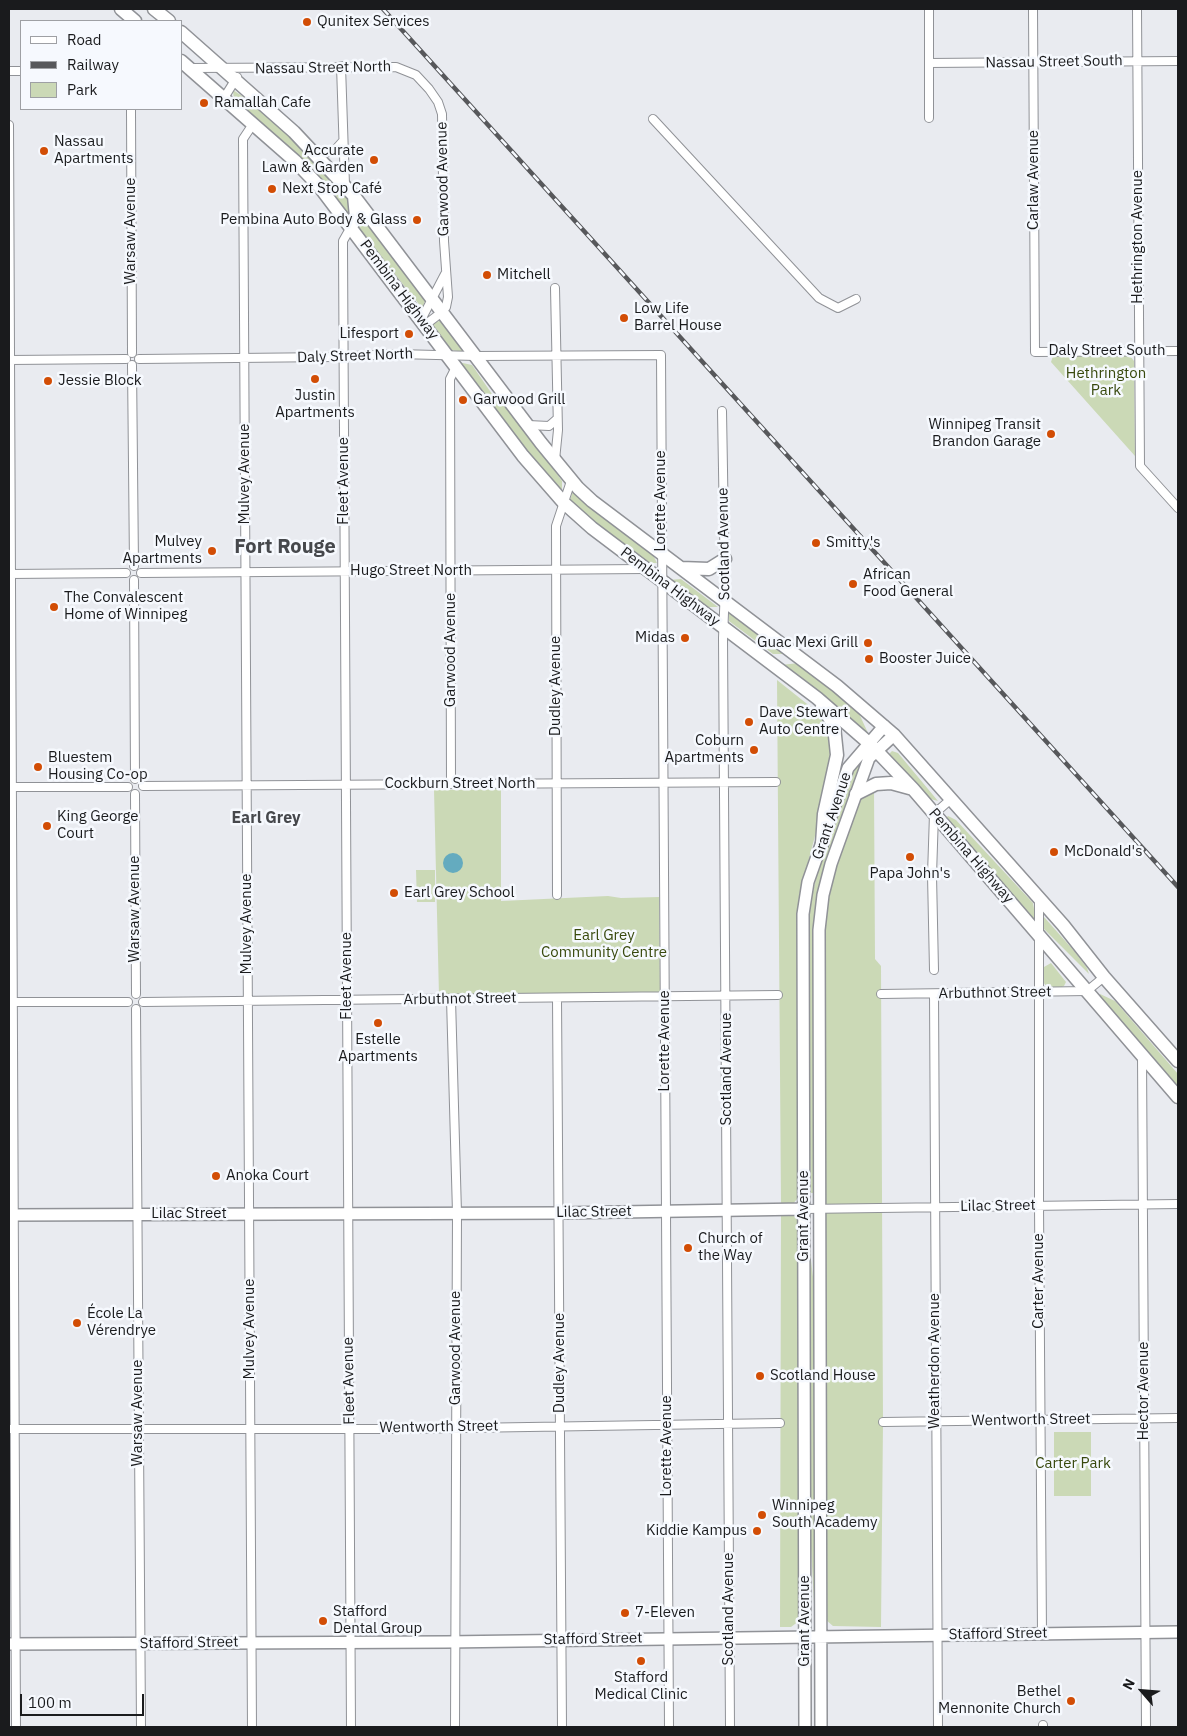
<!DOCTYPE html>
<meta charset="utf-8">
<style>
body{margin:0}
#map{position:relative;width:1187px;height:1736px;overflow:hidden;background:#e9ebf0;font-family:"IBM Plex Sans",sans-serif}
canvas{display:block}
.frame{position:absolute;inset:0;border:10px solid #1a1b1d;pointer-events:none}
.legend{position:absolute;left:20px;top:20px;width:162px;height:90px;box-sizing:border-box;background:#f6f9fe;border:1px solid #9ea0a4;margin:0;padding:6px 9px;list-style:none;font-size:15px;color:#1a1b1d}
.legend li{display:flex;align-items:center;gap:10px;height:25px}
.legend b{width:25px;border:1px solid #9ea0a4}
.north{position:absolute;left:1117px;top:1666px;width:50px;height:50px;-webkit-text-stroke:4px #f6f9fe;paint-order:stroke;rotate:297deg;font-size:14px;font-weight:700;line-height:20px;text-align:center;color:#1a1b1d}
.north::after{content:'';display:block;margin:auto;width:18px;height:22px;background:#1a1b1d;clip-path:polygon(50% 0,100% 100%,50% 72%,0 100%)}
.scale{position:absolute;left:20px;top:1694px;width:124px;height:22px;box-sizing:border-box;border:2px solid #1a1b1d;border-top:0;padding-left:6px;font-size:15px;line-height:18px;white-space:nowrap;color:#1a1b1d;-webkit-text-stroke:4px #f6f9fe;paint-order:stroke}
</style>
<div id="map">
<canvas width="1187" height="1736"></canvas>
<div class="frame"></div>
<ul class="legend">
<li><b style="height:6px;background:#fff"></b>Road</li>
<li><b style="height:6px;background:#57585b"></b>Railway</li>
<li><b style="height:14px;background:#cbd9b6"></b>Park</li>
</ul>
<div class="north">N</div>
<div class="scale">100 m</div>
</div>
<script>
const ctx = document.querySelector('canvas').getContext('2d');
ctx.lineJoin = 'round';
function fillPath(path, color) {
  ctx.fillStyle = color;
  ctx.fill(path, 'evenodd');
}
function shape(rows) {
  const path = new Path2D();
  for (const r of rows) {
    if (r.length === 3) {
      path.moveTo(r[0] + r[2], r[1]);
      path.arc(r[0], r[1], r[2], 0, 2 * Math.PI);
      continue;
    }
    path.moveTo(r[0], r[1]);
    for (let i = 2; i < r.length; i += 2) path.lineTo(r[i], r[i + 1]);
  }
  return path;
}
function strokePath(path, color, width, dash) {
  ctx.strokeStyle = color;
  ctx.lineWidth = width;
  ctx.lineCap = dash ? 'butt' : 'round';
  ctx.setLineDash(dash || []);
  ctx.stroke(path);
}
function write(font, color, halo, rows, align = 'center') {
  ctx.font = font + ' "IBM Plex Sans",sans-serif';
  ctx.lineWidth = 5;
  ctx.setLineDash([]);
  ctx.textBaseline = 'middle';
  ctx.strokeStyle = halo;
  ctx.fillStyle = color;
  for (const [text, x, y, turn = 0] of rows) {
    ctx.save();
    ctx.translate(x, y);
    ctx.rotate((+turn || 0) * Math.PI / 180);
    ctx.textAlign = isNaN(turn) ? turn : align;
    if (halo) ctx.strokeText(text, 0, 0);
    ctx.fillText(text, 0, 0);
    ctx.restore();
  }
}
fillPath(shape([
 [233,90,259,107,297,140,353,201,351,218,312,169,234,101],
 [362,214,426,299,422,308,357,227],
 [442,320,466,352,450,350,431,324],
 [1053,356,1130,356,1134,361,1135,456,1051,362],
 [458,362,472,365,492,394,518,420,562,481,562,496,544,476],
 [573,491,651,551,657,563,646,563,569,503],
 [681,579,718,607,704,607,669,580],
 [729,611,787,654,773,654,729,621],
 [799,663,856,707,868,733,781,665],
 [777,680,821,715,831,737,832,748,823,806,799,896,797,943,800,1195,793,1204,781,1204],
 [892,751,898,753,938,801,927,798,889,754],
 [862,759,824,870,816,908,814,932,814,1193,811,1193,808,1048,810,905,818,870,853,770],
 [874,788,875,959,881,966,883,1422,881,1627,833,1626,826,1620,825,916,837,863,860,800],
 [501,789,501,901,608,896,621,898,659,897,660,992,439,996,434,790],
 [948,816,956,820,1033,903,1036,921,949,822,946,818],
 [416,870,435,870,435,902,417,902],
 [1044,917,1075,952,1087,968,1089,974,1044,929],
 [1051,963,1066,982,1064,986,1055,990,1048,988,1043,982,1044,967],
 [1100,994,1115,1001,1178,1074,1178,1087,1099,996],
 [781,1214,793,1214,799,1219,799,1621,791,1627,780,1627],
 [810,1252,816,1302,815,1622,810,1529],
 [1054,1432,1091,1432,1091,1496,1054,1496]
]), '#cbd9b6');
fillPath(shape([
 [453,863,10]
]), '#64abbf');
const street = shape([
 [929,9,929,118],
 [1033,9,1035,352,1178,351],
 [1137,9,1140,466,1178,508],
 [929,63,1178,61],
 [341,66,345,185],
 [191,68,396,67,416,75,429,89,438,102,442,114,444,241,448,297,446,307,442,312,425,325],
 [9,71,21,71],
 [224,98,237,77],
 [131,109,132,353],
 [653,119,819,298,838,308,856,299],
 [9,125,16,1727],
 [317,154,334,151,343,141],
 [421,320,445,274],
 [139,359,333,357,397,354,476,356,661,355,669,1727],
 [9,360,126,359],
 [132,365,134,566],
 [722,411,725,587,723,638,730,1727],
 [528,425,549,426,557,419],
 [555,460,558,430,555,288],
 [141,573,644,569],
 [9,574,126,573],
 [134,580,135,779],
 [451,784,450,379,456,367],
 [143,786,776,782],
 [9,787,128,787],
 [135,794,136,994],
 [557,895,556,526,571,481],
 [1039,899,1039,1205,1042,1633],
 [934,970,932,875,934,814,951,799],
 [881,994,1087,991,1104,977],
 [934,994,938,1727],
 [557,998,562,1727],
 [451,999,457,1213,455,1727],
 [9,1002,128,1002],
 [143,1002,778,995],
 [136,1009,141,1727],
 [1142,1055,1146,1727],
 [804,1209,1178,1204],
 [883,1422,1178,1418],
 [9,1429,403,1429,780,1423],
 [1043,1725,1043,1727],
 [252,1727,243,139,253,124],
 [351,1727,343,248,343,241,351,227]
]);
const secondary = shape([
 [9,1215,559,1213,804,1209],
 [9,1644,446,1642,1178,1632],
 [805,1727,803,914,808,882,848,768,884,726],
 [821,1727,819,930,823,895,831,864,869,758,894,735]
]);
const primary = shape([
 [121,9,135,21],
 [154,9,169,21],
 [181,32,294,132,354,196,541,443,578,488,592,501,837,686,894,735,1063,925,1104,977,1178,1061],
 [181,61,295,161,319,186,523,456,564,503,592,528,817,698,870,744,913,789,1178,1097],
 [351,227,356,217,354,196],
 [681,568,709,569,725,559],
 [856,794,876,784,891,783,913,789],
 [822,844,824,814,837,755,834,726,822,706]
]);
strokePath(street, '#909297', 10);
strokePath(secondary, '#909297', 14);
strokePath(primary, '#909297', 15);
strokePath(street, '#fff', 8);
strokePath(secondary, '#fff', 11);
strokePath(primary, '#fff', 12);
const rail = shape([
 [383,9,1178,887]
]);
strokePath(rail, '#57585b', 4.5);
strokePath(rail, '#f6f9fe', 2.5, [8]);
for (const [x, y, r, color] of [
 [307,22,5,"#d24d05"],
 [204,103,5,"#d24d05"],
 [44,151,5,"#d24d05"],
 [374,160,5,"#d24d05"],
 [272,189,5,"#d24d05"],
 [417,220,5,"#d24d05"],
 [487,275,5,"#d24d05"],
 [624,318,5,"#d24d05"],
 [409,334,5,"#d24d05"],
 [315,379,5,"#d24d05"],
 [48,381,5,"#d24d05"],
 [463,400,5,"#d24d05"],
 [1051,434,5,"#d24d05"],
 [816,543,5,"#d24d05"],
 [212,551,5,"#d24d05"],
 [853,584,5,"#d24d05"],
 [54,607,5,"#d24d05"],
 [685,638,5,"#d24d05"],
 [868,643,5,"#d24d05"],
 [869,659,5,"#d24d05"],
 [749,722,5,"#d24d05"],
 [754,750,5,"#d24d05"],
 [38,767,5,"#d24d05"],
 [47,826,5,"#d24d05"],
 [1054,852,5,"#d24d05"],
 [910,857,5,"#d24d05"],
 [394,893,5,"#d24d05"],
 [378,1023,5,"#d24d05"],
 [216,1176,5,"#d24d05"],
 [688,1248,5,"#d24d05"],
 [77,1323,5,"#d24d05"],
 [760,1376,5,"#d24d05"],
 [762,1515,5,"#d24d05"],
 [757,1531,5,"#d24d05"],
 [625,1613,5,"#d24d05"],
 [323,1621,5,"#d24d05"],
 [641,1661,5,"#d24d05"],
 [1071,1701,5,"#d24d05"]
]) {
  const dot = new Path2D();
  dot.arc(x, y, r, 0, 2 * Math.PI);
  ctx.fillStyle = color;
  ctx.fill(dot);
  strokePath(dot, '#f6f9fe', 2);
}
write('15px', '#1a1b1d', '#f6f9fe', [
 ["Qunitex Services",317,22],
 ["Ramallah Cafe",214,103],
 ["Nassau",54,142],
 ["Apartments",54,159],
 ["Accurate",364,151,"right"],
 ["Lawn & Garden",364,168,"right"],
 ["Next Stop Café",282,189],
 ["Pembina Auto Body & Glass",407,220,"right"],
 ["Mitchell",497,275],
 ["Low Life",634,309],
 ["Barrel House",634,326],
 ["Lifesport",399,334,"right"],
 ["Jessie Block",58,381],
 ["Justin",315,396,"center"],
 ["Apartments",315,413,"center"],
 ["Garwood Grill",473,400],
 ["Winnipeg Transit",1041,425,"right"],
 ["Brandon Garage",1041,442,"right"],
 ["Mulvey",202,542,"right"],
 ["Apartments",202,559,"right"],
 ["Smitty's",826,543],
 ["African",863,575],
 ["Food General",863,592],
 ["The Convalescent",64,598],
 ["Home of Winnipeg",64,615],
 ["Midas",675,638,"right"],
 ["Guac Mexi Grill",858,643,"right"],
 ["Booster Juice",879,659],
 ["Dave Stewart",759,713],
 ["Auto Centre",759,730],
 ["Coburn",744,741,"right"],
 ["Apartments",744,758,"right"],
 ["Bluestem",48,758],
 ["Housing Co-op",48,775],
 ["King George",57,817],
 ["Court",57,834],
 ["McDonald's",1064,852],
 ["Papa John's",910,874,"center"],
 ["Earl Grey School",404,893],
 ["Estelle",378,1040,"center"],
 ["Apartments",378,1057,"center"],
 ["Anoka Court",226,1176],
 ["Church of",698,1239],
 ["the Way",698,1256],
 ["École La",87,1314],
 ["Vérendrye",87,1331],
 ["Scotland House",770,1376],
 ["Winnipeg",772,1506],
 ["South Academy",772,1523],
 ["Kiddie Kampus",747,1531,"right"],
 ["Stafford",333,1612],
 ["Dental Group",333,1629],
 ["7-Eleven",635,1613],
 ["Stafford",641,1678,"center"],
 ["Medical Clinic",641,1695,"center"],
 ["Bethel",1061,1692,"right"],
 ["Mennonite Church",1061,1709,"right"]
], 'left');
write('15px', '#1a1b1d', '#f6f9fe', [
 ["Nassau Street South",1054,62,-1],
 ["Nassau Street North",323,68,-1],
 ["Garwood Avenue",443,179,-91],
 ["Carlaw Avenue",1034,180,-90],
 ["Warsaw Avenue",131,231,-90],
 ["Hethrington Avenue",1138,237,-90],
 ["Pembina Highway",399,290,53],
 ["Daly Street South",1107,351],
 ["Daly Street North",355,356,-2],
 ["Mulvey Avenue",245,474,-90],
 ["Fleet Avenue",344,481,-90],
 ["Lorette Avenue",661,501,-90],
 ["Scotland Avenue",724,544,-91],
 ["Hugo Street North",411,571],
 ["Pembina Highway",670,587,37],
 ["Garwood Avenue",451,650,-90],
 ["Dudley Avenue",556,686,-90],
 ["Cockburn Street North",460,784],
 ["Grant Avenue",832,816,-71],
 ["Pembina Highway",971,856,49],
 ["Warsaw Avenue",135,909,-90],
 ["Mulvey Avenue",247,924,-90],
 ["Fleet Avenue",347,976,-90],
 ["Arbuthnot Street",995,993,-1],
 ["Arbuthnot Street",460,999,-1],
 ["Lorette Avenue",665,1041,-90],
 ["Scotland Avenue",727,1069,-90],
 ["Lilac Street",998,1206,-1],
 ["Lilac Street",594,1212,-1],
 ["Lilac Street",189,1214],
 ["Grant Avenue",804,1216,-90],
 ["Carter Avenue",1039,1281,-90],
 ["Mulvey Avenue",250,1329,-90],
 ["Garwood Avenue",456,1348,-90],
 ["Weatherdon Avenue",935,1361,-90],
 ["Dudley Avenue",560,1363,-90],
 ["Fleet Avenue",349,1381,-91],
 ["Hector Avenue",1144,1391,-90],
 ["Warsaw Avenue",138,1413,-90],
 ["Wentworth Street",1031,1420,-1],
 ["Wentworth Street",439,1427,-1],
 ["Lorette Avenue",667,1446,-90],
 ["Scotland Avenue",729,1609,-90],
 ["Grant Avenue",805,1621,-90],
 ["Stafford Street",998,1634,-1],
 ["Stafford Street",593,1639,-1],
 ["Stafford Street",189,1643,-1]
]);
write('15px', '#38490d', '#f6f9fe', [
 ["Hethrington",1106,374],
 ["Park",1106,391],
 ["Earl Grey",604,936],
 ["Community Centre",604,953],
 ["Carter Park",1073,1464]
]);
write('bold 16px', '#46484c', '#f6f9fe', [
 ["Earl Grey",266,818]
]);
write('bold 20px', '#46484c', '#f6f9fe', [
 ["Fort Rouge",285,547]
]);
</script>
